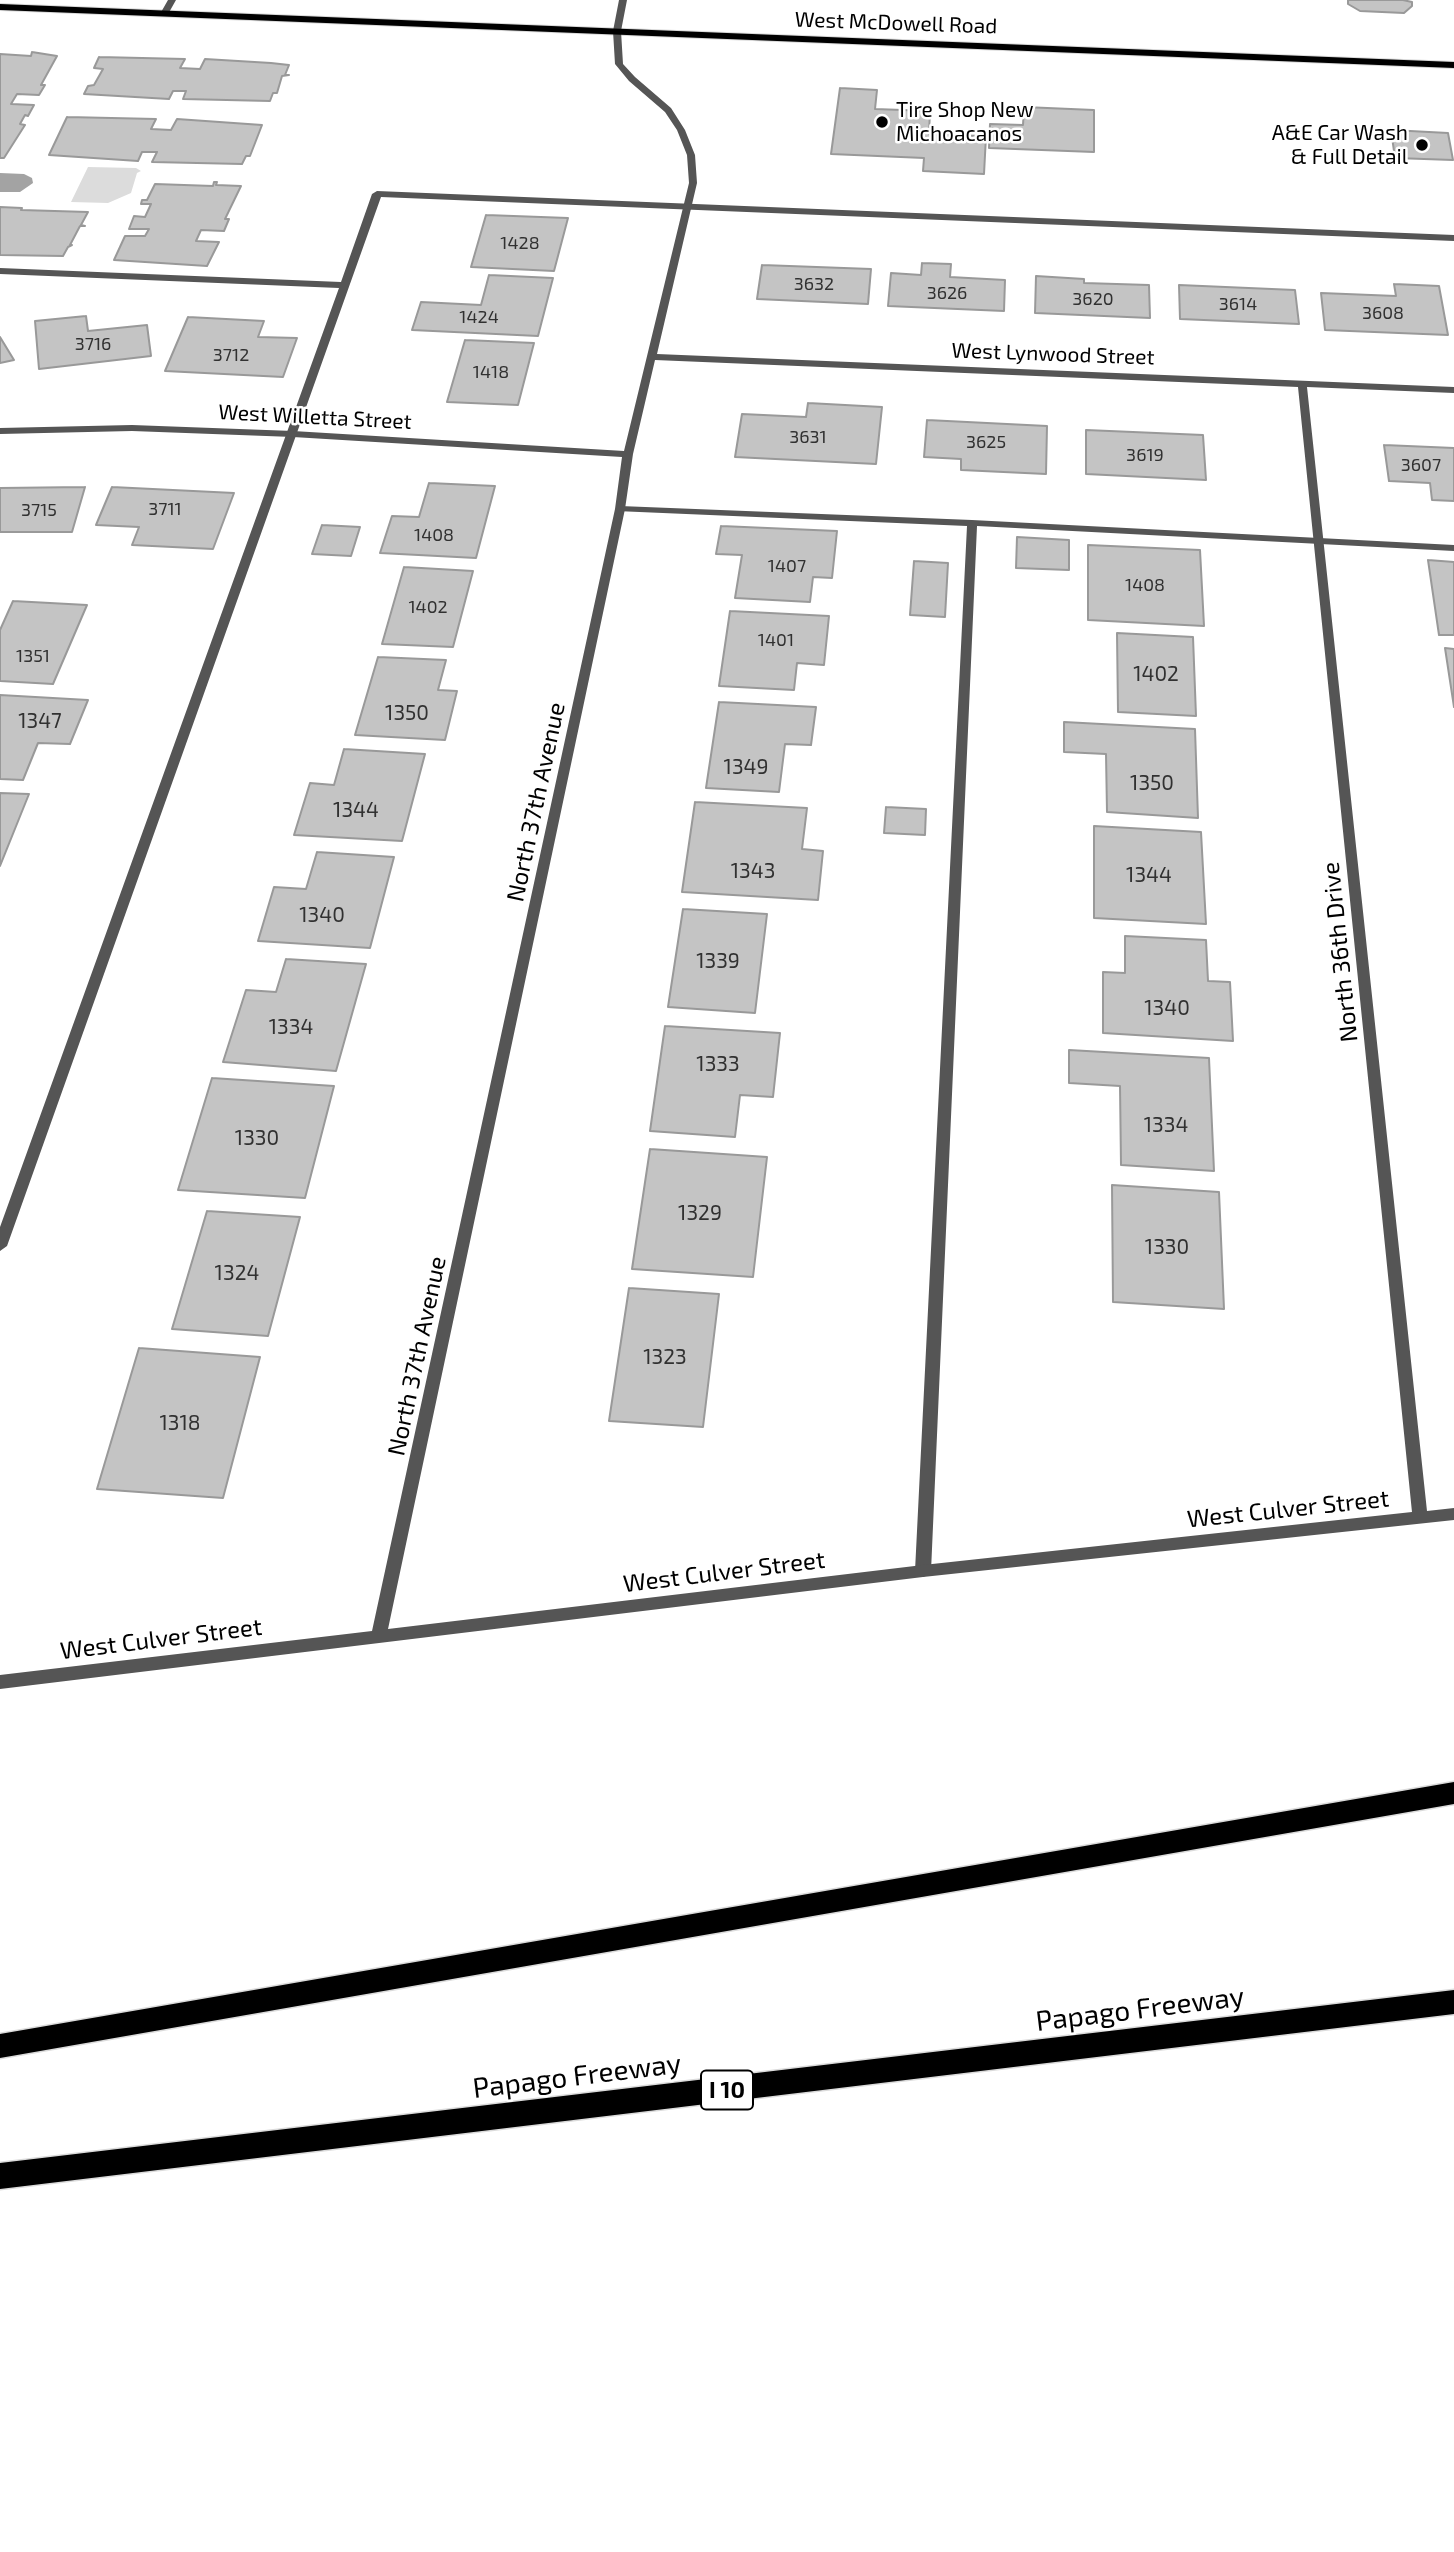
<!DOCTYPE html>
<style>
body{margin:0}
canvas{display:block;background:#fff}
</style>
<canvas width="1454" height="2552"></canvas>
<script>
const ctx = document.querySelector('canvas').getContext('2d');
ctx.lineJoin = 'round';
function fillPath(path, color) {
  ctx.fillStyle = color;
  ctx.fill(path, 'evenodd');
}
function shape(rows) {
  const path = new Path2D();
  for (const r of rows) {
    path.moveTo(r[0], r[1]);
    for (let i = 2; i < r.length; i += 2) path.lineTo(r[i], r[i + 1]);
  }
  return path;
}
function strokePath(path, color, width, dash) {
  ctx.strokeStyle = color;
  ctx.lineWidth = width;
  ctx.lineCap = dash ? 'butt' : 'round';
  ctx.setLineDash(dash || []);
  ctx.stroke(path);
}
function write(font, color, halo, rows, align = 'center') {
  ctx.font = font + ' "Exo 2",sans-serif';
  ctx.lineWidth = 5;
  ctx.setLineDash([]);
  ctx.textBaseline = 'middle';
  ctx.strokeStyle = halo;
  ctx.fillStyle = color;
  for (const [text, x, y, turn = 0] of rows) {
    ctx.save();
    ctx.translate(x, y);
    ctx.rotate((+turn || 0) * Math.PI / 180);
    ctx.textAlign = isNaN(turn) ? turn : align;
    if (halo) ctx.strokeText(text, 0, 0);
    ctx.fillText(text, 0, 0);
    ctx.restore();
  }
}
fillPath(shape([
 [88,167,136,168,141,171,137,173,131,193,108,203,71,202]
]), '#dcdcdc');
fillPath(shape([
 [0,173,24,174,32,178,33,183,20,192,0,192]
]), '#a3a3a3');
const building = shape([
 [1348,0,1403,0,1412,2,1412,6,1404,13,1360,11,1348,4,1348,0],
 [32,52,57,56,41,85,45,85,39,95,17,94,11,104,34,105,28,116,25,115,20,124,25,125,4,158,0,158,0,54,31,56,32,52],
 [99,57,185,59,180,68,200,69,205,59,271,63,289,65,285,75,289,75,282,76,277,93,273,93,270,101,183,99,186,91,173,91,169,99,84,94,88,86,94,85,103,69,94,68,99,57],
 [840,88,877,90,875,109,930,111,929,134,986,136,984,174,923,171,924,158,831,154,840,88],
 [1024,107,1094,110,1094,152,989,148,990,124,1023,125,1024,107],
 [67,117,156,119,151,129,171,130,177,119,262,125,250,156,246,156,242,164,152,162,157,152,142,152,138,161,49,155,67,117],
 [1391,130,1448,133,1453,160,1395,158,1391,130],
 [214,182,217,182,216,185,241,186,225,219,229,219,224,231,201,230,196,241,219,242,207,266,114,260,125,236,145,236,149,229,129,229,134,216,145,217,151,204,141,204,142,200,147,200,155,184,213,186,214,182],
 [0,207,22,208,21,210,88,212,81,225,85,226,80,226,70,245,72,245,68,247,63,256,0,255,0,207],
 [486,215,568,218,554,271,471,267,486,215],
 [922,263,951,264,950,277,1005,280,1004,311,888,306,891,273,921,275,922,263],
 [762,265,871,269,868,304,757,299,762,265],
 [489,275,553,278,538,336,412,330,421,302,481,305,489,275],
 [1036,276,1084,279,1084,283,1149,285,1150,318,1035,313,1036,276],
 [1394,284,1439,286,1448,335,1325,330,1321,293,1396,296,1394,284],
 [1179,285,1295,290,1299,324,1180,319,1179,285],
 [86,316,88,331,147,325,151,356,39,369,35,321,86,316],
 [188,317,264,321,258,337,297,338,283,377,165,371,188,317],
 [0,337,14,360,0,363,0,337],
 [465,340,534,343,518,405,447,402,465,340],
 [808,403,882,407,876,464,735,457,742,414,806,417,808,403],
 [927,420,1047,426,1046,474,961,470,961,459,924,457,927,420],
 [1086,430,1203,435,1206,480,1086,474,1086,430],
 [1384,445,1454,448,1454,501,1432,500,1430,483,1389,481,1384,445],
 [429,483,495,486,476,558,380,553,392,516,419,517,429,483],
 [85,487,72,532,0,532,0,488,85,487],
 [112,487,234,493,213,549,132,545,139,527,96,525,112,487],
 [322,525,360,527,351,556,312,554,322,525],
 [721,526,837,531,832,578,813,577,810,602,735,598,742,555,716,554,721,526],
 [1017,537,1069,540,1069,570,1016,568,1017,537],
 [1088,545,1200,550,1204,626,1088,620,1088,545],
 [1428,560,1454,562,1454,635,1439,635,1428,560],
 [914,561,948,563,945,617,910,615,914,561],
 [404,567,473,571,453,647,382,644,404,567],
 [13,601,87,605,53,684,0,681,0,630,13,601],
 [730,611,829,616,824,665,797,663,794,690,719,686,730,611],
 [1117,633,1193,637,1196,716,1118,712,1117,633],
 [1445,648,1454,649,1454,707,1445,648],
 [378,657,446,660,438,690,457,691,445,740,355,735,378,657],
 [0,695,88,700,70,744,38,743,23,780,0,779,0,695],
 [719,702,816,707,811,745,785,744,779,792,706,788,719,702],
 [1064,722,1195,729,1198,818,1107,812,1106,754,1064,752,1064,722],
 [344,749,425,754,402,841,294,835,310,783,334,785,344,749],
 [0,793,29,794,0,866,0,793],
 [695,802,807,808,802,849,823,851,818,900,682,892,695,802],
 [886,807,926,809,925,835,884,833,886,807],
 [1094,826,1201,832,1206,924,1094,918,1094,826],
 [317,852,394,857,370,948,258,941,274,887,306,889,317,852],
 [683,909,767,914,755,1013,668,1007,683,909],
 [1125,936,1206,940,1208,981,1230,982,1233,1041,1103,1033,1103,972,1125,973,1125,936],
 [286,959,366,964,336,1071,223,1062,246,990,276,992,286,959],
 [665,1026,780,1033,773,1097,740,1095,735,1137,650,1131,665,1026],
 [1069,1050,1209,1058,1214,1171,1121,1165,1120,1086,1069,1083,1069,1050],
 [212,1078,334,1086,305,1198,178,1190,212,1078],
 [650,1149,767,1157,753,1277,632,1269,650,1149],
 [1112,1185,1219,1192,1224,1309,1113,1302,1112,1185],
 [207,1211,300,1217,268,1336,172,1329,207,1211],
 [629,1288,719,1294,703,1427,609,1421,629,1288],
 [139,1348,260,1357,223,1498,97,1489,139,1348]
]);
fillPath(building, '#c4c4c4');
strokePath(building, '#999', 2);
const primary = shape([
 [0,4,1454,62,1454,68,0,10,0,4]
]);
const highway = shape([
 [1454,1782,1454,1804,0,2058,0,2034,1454,1782],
 [1454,1990,1454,2014,0,2189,0,2163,1454,1990]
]);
strokePath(primary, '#dbdbdb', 2);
strokePath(highway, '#dbdbdb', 3);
fillPath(shape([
 [377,191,1454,235,1454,241,381,197,7,1246,0,1251,0,1227,339,288,0,274,0,268,341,282,372,194,377,191],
 [620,506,972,520,1454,545,1454,551,977,526,931,1571,928,1575,923,1577,918,1575,915,1571,967,526,616,511,615,509,620,506]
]), '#555');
fillPath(shape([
 [168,0,176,0,167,16,161,16,160,14,168,0],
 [619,0,627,0,621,31,623,64,635,77,671,108,685,130,695,155,697,183,657,354,1454,387,1454,393,1307,387,1427,1511,1454,1508,1454,1520,923,1577,0,1689,0,1675,372,1631,615,509,622,457,293,437,132,431,0,434,0,428,132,425,293,431,624,451,689,183,687,155,677,130,665,112,629,81,615,64,613,31,619,0],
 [655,360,1298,387,1412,1512,923,1565,388,1629,625,509,633,454,655,360]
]), '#555');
fillPath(primary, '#000');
fillPath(highway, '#000');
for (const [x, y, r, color] of [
 [882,122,7,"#000"],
 [1422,145,7,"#000"]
]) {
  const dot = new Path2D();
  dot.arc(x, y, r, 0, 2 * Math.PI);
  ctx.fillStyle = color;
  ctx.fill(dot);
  strokePath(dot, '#fff', 2.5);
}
write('18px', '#313131', null, [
 ["1428",520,243],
 ["3632",814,284],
 ["3626",947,293],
 ["3620",1093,299],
 ["3614",1238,304],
 ["3608",1383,313],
 ["1424",479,317],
 ["3716",93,344],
 ["3712",231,355],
 ["1418",491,372],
 ["3631",808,437],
 ["3625",986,442],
 ["3619",1145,455],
 ["3607",1421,465],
 ["3711",165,509],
 ["3715",39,510],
 ["1408",434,535],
 ["1407",787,566],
 ["1408",1145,585],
 ["1402",428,607],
 ["1401",776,640],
 ["1351",33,656]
]);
write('21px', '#000', '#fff', [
 ["West McDowell Road",896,23,2],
 ["West Lynwood Street",1053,354,2],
 ["West Willetta Street",315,417,3]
]);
write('21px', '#000', '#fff', [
 ["Tire Shop New",896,110],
 ["Michoacanos",896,134],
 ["A&E Car Wash",1408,133,"right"],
 ["& Full Detail",1408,157,"right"]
], 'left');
write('21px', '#313131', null, [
 ["1402",1156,674],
 ["1350",407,713],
 ["1347",40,721],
 ["1349",746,767],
 ["1350",1152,783],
 ["1344",356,810],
 ["1343",753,871],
 ["1344",1149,875],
 ["1340",322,915],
 ["1339",718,961],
 ["1340",1167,1008],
 ["1334",291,1027],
 ["1333",718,1064],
 ["1334",1166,1125],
 ["1330",257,1138],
 ["1329",700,1213],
 ["1330",1167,1247],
 ["1324",237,1273],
 ["1323",665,1357],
 ["1318",180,1423]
]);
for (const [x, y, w] of [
 [727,2090,52]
]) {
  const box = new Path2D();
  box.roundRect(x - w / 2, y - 19.5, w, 39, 5);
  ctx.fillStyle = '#fff';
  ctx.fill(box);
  strokePath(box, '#000', 2);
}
write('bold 23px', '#000', null, [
 ["I 10",727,2090]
]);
write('24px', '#000', '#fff', [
 ["North 37th Avenue",536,802,-78],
 ["North 36th Drive",1340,952,-96],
 ["North 37th Avenue",417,1356,-78],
 ["West Culver Street",1288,1509,-6],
 ["West Culver Street",724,1572,-7],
 ["West Culver Street",161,1639,-7]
]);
write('28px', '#000', '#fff', [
 ["Papago Freeway",1140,2009,-7],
 ["Papago Freeway",577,2076,-7]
]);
</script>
